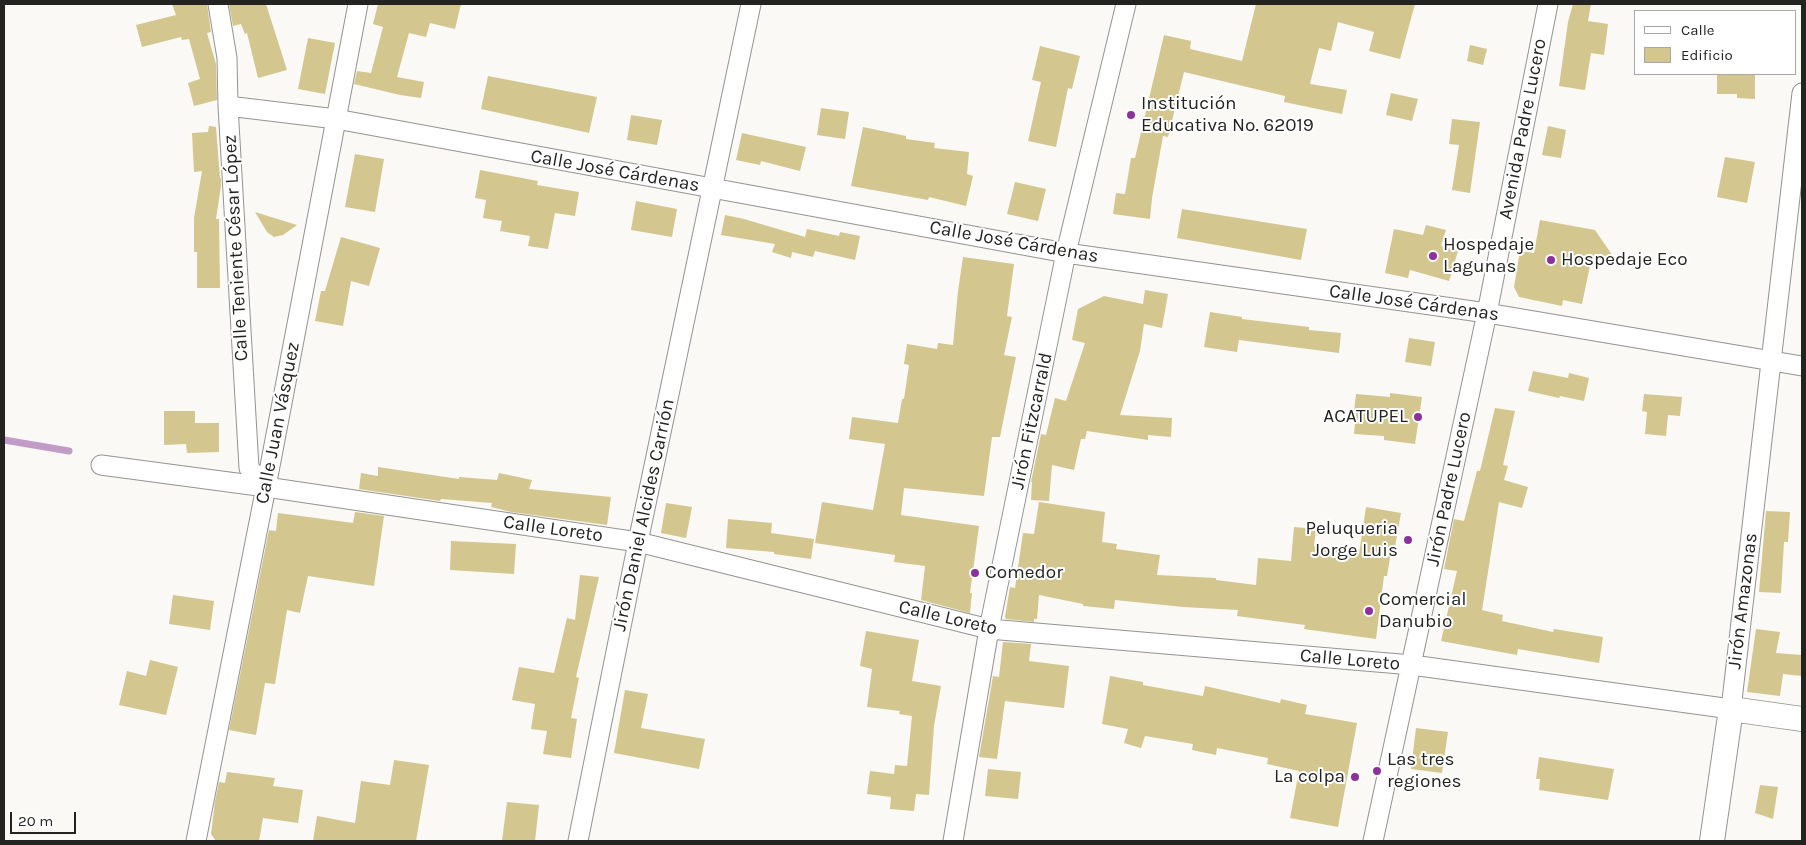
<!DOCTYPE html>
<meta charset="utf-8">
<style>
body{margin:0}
#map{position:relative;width:1806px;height:845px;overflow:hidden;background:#faf9f6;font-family:Karla,sans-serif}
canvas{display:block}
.frame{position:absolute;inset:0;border:5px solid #232321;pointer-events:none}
.legend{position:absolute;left:1634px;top:10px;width:162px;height:65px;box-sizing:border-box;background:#fff;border:1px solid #a7a7a6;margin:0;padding:6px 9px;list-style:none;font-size:15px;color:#232321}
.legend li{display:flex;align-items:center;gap:10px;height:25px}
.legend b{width:25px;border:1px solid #a7a7a6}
.scale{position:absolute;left:10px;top:812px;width:66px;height:22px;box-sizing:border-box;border:2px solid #232321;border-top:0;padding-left:6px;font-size:15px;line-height:18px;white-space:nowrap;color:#232321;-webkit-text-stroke:4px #fff;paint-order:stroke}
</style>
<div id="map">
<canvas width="1806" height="845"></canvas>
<div class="frame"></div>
<ul class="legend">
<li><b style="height:6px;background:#fff"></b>Calle</li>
<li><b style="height:14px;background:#d3c68f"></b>Edificio</li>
</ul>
<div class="scale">20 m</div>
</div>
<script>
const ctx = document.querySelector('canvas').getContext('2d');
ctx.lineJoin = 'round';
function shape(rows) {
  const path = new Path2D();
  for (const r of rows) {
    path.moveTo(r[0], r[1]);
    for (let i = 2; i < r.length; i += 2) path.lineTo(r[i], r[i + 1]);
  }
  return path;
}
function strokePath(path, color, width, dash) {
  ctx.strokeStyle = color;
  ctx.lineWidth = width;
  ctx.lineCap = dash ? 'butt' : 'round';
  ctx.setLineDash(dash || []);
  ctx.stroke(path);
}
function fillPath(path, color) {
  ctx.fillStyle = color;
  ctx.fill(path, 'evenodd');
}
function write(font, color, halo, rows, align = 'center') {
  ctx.font = font + ' Karla,sans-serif';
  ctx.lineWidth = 4;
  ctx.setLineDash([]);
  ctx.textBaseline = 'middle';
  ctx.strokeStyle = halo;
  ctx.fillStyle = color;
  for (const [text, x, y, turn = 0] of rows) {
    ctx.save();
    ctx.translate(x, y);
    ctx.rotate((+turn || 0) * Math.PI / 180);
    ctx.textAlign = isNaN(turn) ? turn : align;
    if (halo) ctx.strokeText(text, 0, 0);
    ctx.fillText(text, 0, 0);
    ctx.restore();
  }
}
strokePath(shape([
 [4,440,69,451]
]), '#c19cc7', 7);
fillPath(shape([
 [172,4,207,4,211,32,207,33,216,64,217,100,194,106,188,83,200,79,189,39,182,40,181,37,142,47,136,25,176,15],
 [229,4,266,4,287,70,258,78,247,33,245,34,241,24,233,26],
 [378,4,461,4,455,29,430,23,426,37,409,33,397,77,424,82,421,98,400,95,354,84,357,71,371,73,383,27,373,24],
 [1256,4,1415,4,1400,59,1369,51,1374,32,1338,22,1331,51,1319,48,1310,84,1347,90,1342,114,1284,102,1285,96,1184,72,1168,137,1163,136,1152,198,1150,219,1113,214,1116,193,1125,194,1131,158,1135,158,1164,35,1191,41,1190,49,1242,61],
 [1573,4,1591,4,1588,21,1608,24,1604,55,1591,53,1585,90,1559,86,1568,22],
 [308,38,335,43,325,94,298,89],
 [1470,45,1487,49,1483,65,1467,61],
 [1040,46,1080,56,1072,89,1068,88,1056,147,1028,141,1041,82,1032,80],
 [1717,74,1755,75,1755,99,1737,98,1737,94,1717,94],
 [488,76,597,97,589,133,481,109],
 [1391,93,1418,99,1412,121,1386,115],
 [821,108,849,112,845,139,817,135],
 [631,115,662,120,657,145,627,140],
 [1452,119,1480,122,1470,193,1452,190,1459,145,1449,144],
 [209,126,216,127,220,178,221,178,221,186,216,219,219,219,220,288,197,288,197,252,194,252,194,218,202,171,194,172,192,133,208,132],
 [1548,126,1566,130,1561,158,1542,155],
 [863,127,906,136,906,139,935,143,934,148,969,152,967,174,973,176,966,206,929,197,928,200,851,186],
 [742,133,806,147,800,171,761,161,760,165,736,160],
 [355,154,384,159,375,212,345,207],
 [1725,157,1755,162,1747,203,1717,197],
 [480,170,538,181,537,185,579,192,575,216,555,213,548,249,528,246,530,236,500,231,502,221,483,218,486,200,475,198],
 [1015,182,1046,189,1038,221,1007,214],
 [636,201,677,209,672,237,631,230],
 [1182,209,1307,229,1301,260,1177,238],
 [255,212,297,225,283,235,274,237,267,232],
 [725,215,744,219,805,237,807,229,839,236,840,232,860,236,855,260,815,251,813,257,792,252,791,258,772,252,775,244,721,235],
 [1540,220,1595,230,1617,262,1592,256,1582,304,1563,300,1562,306,1519,297,1514,287,1520,251,1534,253],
 [1426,225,1446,230,1441,246,1458,251,1449,281,1410,270,1408,278,1385,273,1394,229,1423,235],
 [341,237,380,248,369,286,351,281,343,326,315,321,321,291,325,291],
 [963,257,1014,264,1007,316,1012,317,1004,355,1016,357,1000,437,992,437,984,496,904,488,901,515,979,526,970,593,972,593,970,613,921,600,925,566,894,562,895,555,815,543,822,502,873,510,885,444,849,439,852,417,898,423,902,399,904,399,909,365,904,364,907,344,937,349,938,343,953,345,958,291],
 [1145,290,1168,294,1162,328,1144,324,1140,351,1120,415,1172,418,1171,437,1148,435,1148,440,1087,431,1085,439,1081,439,1074,470,1052,465,1049,501,1031,500,1032,482,1031,482,1041,434,1046,435,1055,398,1066,401,1085,343,1072,340,1078,309,1104,296,1143,304],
 [1210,312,1242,317,1242,319,1309,327,1309,330,1341,333,1339,353,1239,340,1237,352,1204,347],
 [1409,338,1435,342,1431,366,1405,362],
 [1533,371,1568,378,1569,373,1589,378,1584,401,1560,396,1559,398,1528,391],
 [1390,393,1422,397,1415,444,1384,440,1384,436,1354,434,1356,412,1354,411,1356,394,1390,397],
 [1644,394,1682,397,1680,416,1668,415,1666,436,1645,434,1647,412,1642,411],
 [1495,408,1515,411,1503,465,1508,466,1504,480,1528,487,1522,508,1499,502,1482,610,1503,615,1502,621,1553,632,1554,629,1603,637,1599,663,1518,649,1517,655,1441,641,1457,571,1444,569,1454,519,1464,521,1477,471,1480,471],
 [164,411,195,411,195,423,219,423,219,452,187,453,186,444,164,445],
 [378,467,459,479,459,477,497,480,499,473,532,480,529,489,611,497,607,525,511,512,491,507,492,503,441,499,440,501,359,489,361,473,378,476],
 [1039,502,1105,512,1102,542,1117,544,1116,549,1160,555,1157,575,1216,578,1216,580,1256,585,1258,558,1291,561,1294,527,1316,529,1314,546,1359,554,1366,507,1401,513,1395,547,1392,546,1387,576,1384,576,1376,639,1304,629,1305,625,1237,616,1238,610,1183,607,1115,600,1114,609,1083,606,1083,604,1039,595,1037,619,1034,619,1034,622,1006,619,1005,617,1010,587,1015,588,1023,533,1034,534],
 [666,503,692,507,686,538,661,533],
 [1766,511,1790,512,1788,542,1784,542,1781,593,1759,592],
 [355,512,384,516,374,586,308,576,300,613,287,610,275,684,265,683,256,735,229,730,269,530,276,531,278,513,353,523],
 [728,519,772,523,771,533,814,539,811,559,774,554,774,552,726,548],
 [451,541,516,544,514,574,450,570],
 [580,575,599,577,576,677,579,678,571,718,577,719,571,758,543,754,547,731,531,729,535,704,512,700,519,667,554,673,567,618,575,620],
 [173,595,214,601,210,630,169,624],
 [1756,629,1780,632,1776,653,1802,655,1802,676,1783,674,1780,696,1747,692],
 [866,631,919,640,912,681,941,686,934,726,929,795,916,794,914,811,890,809,891,797,867,794,870,771,894,774,895,765,907,766,912,716,899,714,900,711,867,707,872,669,860,666],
 [1003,642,1031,644,1029,661,1069,666,1064,708,1005,701,997,759,979,757,993,676,999,677],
 [150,660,178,667,166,715,119,705,127,671,146,676],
 [1110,676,1143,682,1143,685,1203,696,1205,686,1280,703,1281,699,1307,705,1305,714,1357,723,1338,827,1290,818,1299,771,1267,764,1268,758,1217,748,1216,755,1192,750,1193,744,1145,736,1141,748,1124,743,1128,729,1102,724],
 [625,690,648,694,641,728,705,739,699,769,614,753],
 [1416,728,1448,732,1442,773,1411,769],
 [1539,757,1614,769,1608,800,1539,790,1540,779,1536,779],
 [394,760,429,765,416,841,313,841,317,816,355,823,361,781,390,785],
 [988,769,1021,772,1018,799,985,796],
 [227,772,275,778,273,786,303,790,298,823,263,818,259,841,216,841,211,834,215,801,219,782,225,783],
 [1760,785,1778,787,1773,819,1755,813],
 [507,802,539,805,535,841,502,841]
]), '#d3c68f');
const minor = shape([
 [218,4,227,58,228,106,249,468,266,487],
 [228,106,336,119,1066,253,1487,313,1802,366],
 [101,465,266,487,638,542,989,629,1412,665,1731,709,1802,93],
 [196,841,266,487,358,4],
 [578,841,638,542,751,4],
 [953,841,989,629,1066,253,1126,4],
 [1373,841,1487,313,1548,4]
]);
const tertiary = shape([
 [1712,841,1731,709,1802,719]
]);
strokePath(minor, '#949391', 21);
strokePath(tertiary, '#949391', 26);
strokePath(minor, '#fff', 19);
strokePath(tertiary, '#fff', 24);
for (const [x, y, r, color] of [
 [1131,115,5,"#8c309b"],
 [1433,256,5,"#8c309b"],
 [1551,260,5,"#8c309b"],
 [1418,417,5,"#8c309b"],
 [1408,540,5,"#8c309b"],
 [975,573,5,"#8c309b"],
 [1369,611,5,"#8c309b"],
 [1377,771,5,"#8c309b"],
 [1355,777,5,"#8c309b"]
]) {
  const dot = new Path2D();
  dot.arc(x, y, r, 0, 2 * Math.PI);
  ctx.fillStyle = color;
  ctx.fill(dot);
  strokePath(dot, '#fff', 2);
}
write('19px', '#232321', '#fff', [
 ["Institución",1141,104],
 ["Educativa No. 62019",1141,126],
 ["Hospedaje",1443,245],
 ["Lagunas",1443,267],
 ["Hospedaje Eco",1561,260],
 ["ACATUPEL",1408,417,"right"],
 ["Peluqueria",1398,529,"right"],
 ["Jorge Luis",1398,551,"right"],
 ["Comedor",985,573],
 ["Comercial",1379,600],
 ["Danubio",1379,622],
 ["Las tres",1387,760],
 ["regiones",1387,782],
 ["La colpa",1345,777,"right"]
], 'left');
write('19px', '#232321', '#fff', [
 ["Avenida Padre Lucero",1523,129,-79],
 ["Calle José Cárdenas",615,171,10],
 ["Calle José Cárdenas",1014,242,10],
 ["Calle Teniente César López",236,248,-93],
 ["Calle José Cárdenas",1414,303,8],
 ["Jirón Fitzcarrald",1032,421,-78],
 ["Calle Juan Vásquez",278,423,-79],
 ["Jirón Padre Lucero",1449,489,-78],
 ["Jirón Daniel Alcides Carrión",644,515,-78],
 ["Calle Loreto",553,529,8],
 ["Jirón Amazonas",1743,601,-83],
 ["Calle Loreto",948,618,13],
 ["Calle Loreto",1350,660,5]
]);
</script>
